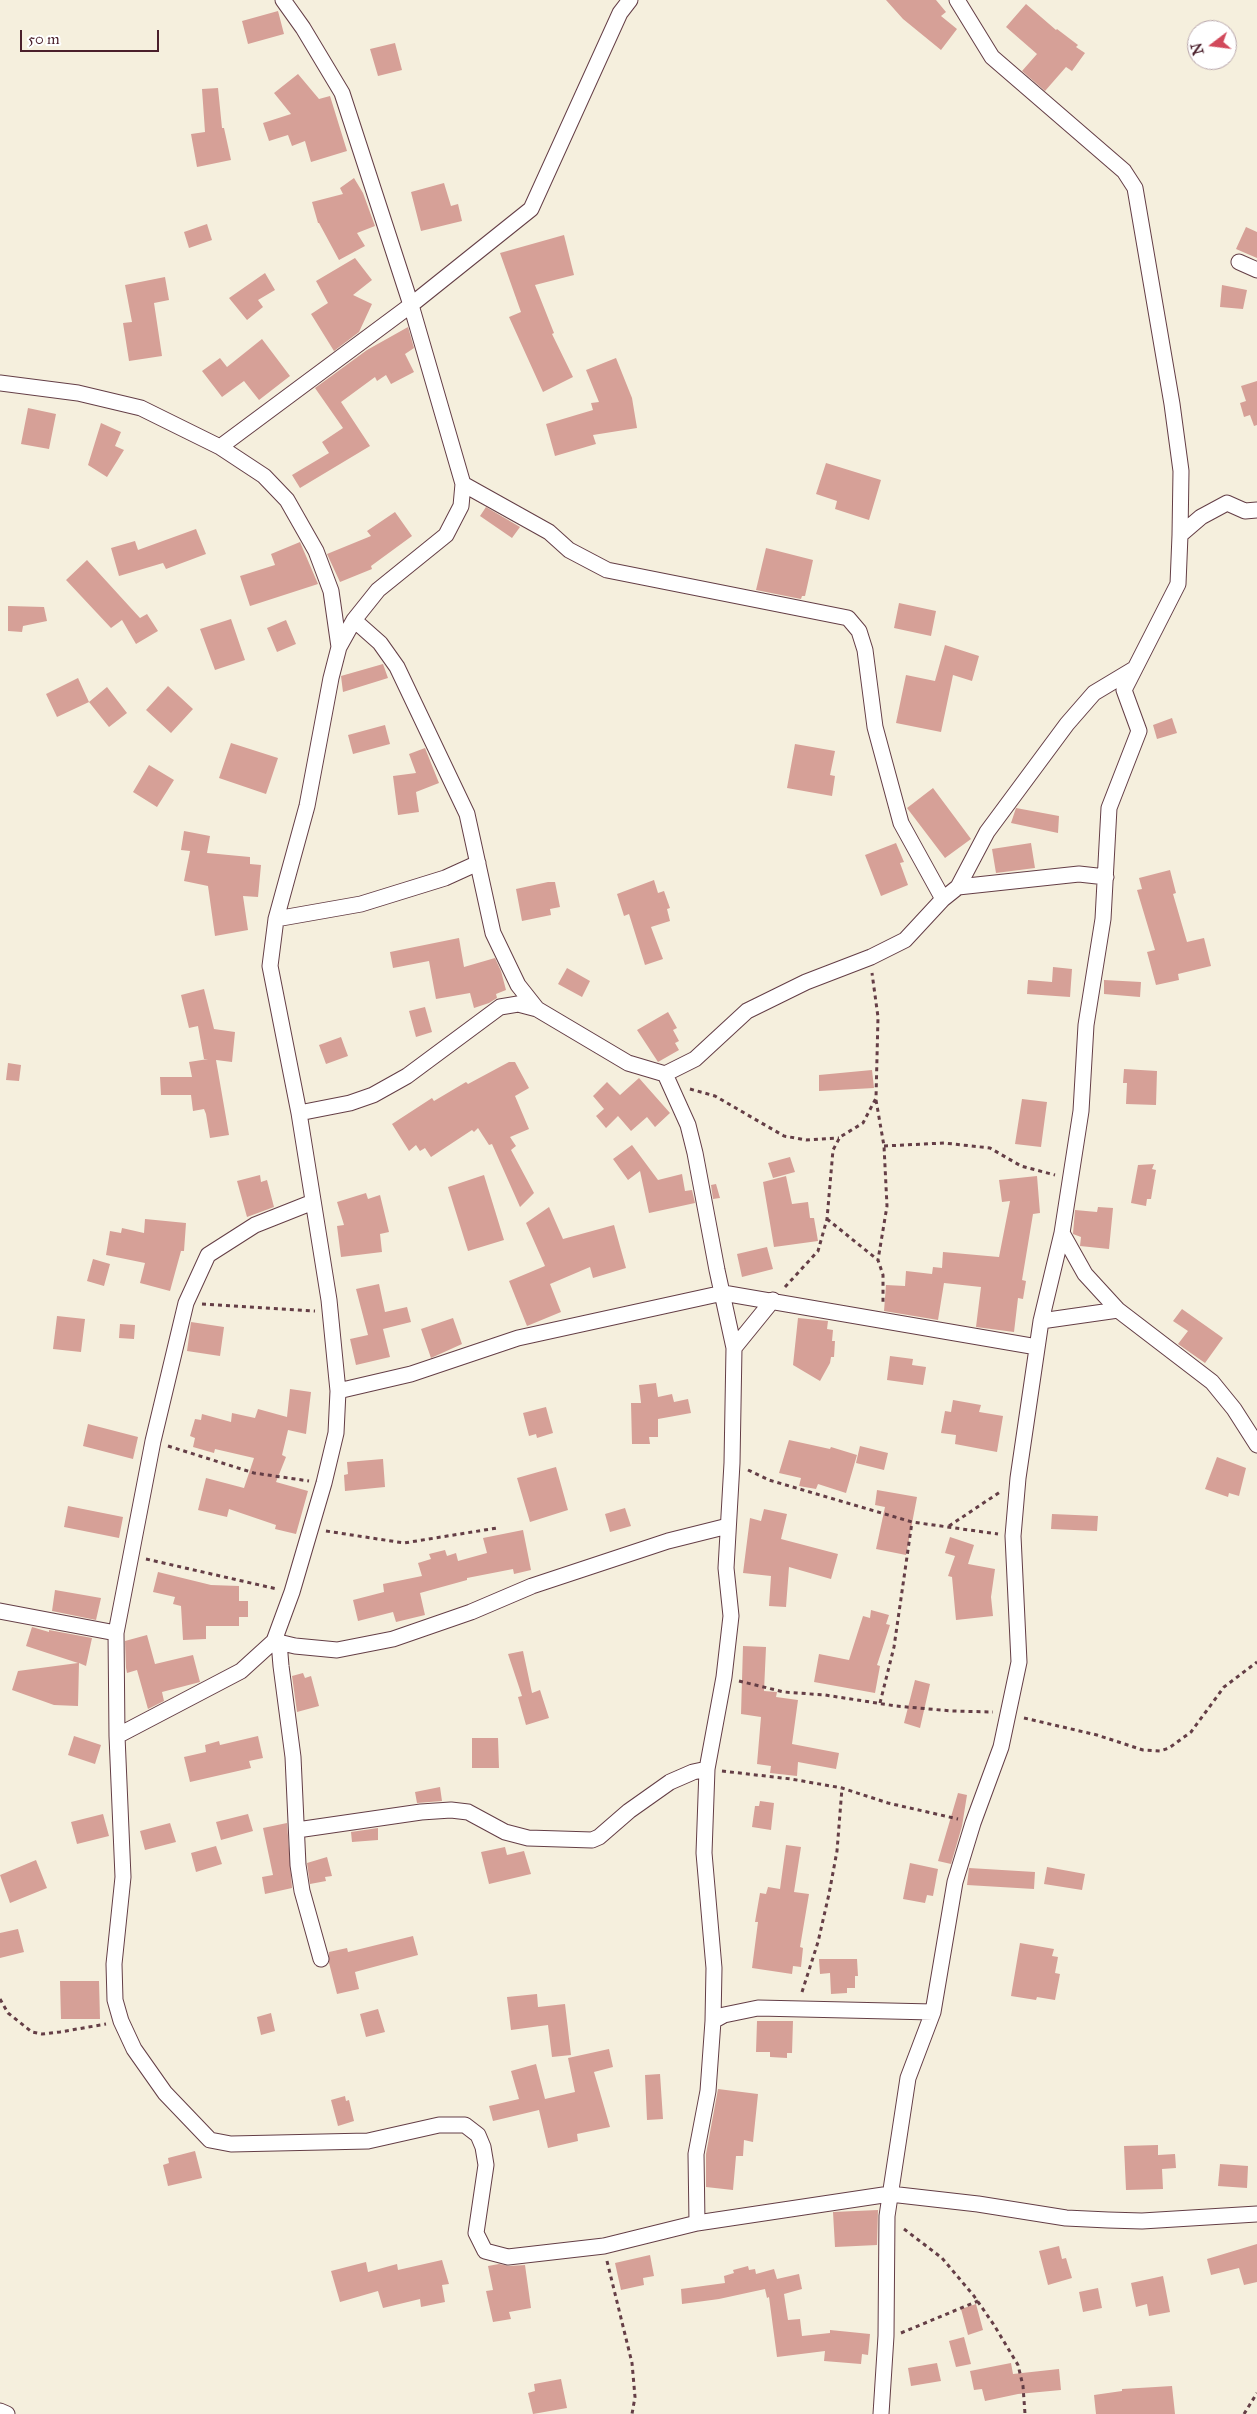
<!DOCTYPE html>
<style>
body{margin:0}
#map{position:relative;width:1257px;height:2414px;overflow:hidden;background:#f5efdd;font-family:"IM FELL Great Primer",serif}
canvas{display:block}
.north{position:absolute;left:1187px;top:20px;width:50px;height:50px;box-sizing:border-box;background:#fff;border:1px solid #b7a5aa;border-radius:50%;rotate:255deg;font-size:14px;font-weight:700;line-height:20px;text-align:center;color:#4a1f2b}
.north::after{content:'';display:block;margin:auto;width:18px;height:22px;background:#d1495b;clip-path:polygon(50% 0,100% 100%,50% 72%,0 100%)}
.scale{position:absolute;left:20px;top:30px;width:139px;height:22px;box-sizing:border-box;border:2px solid #4a1f2b;border-top:0;padding-left:6px;font-size:15px;line-height:18px;white-space:nowrap;color:#4a1f2b;-webkit-text-stroke:4px #fff;paint-order:stroke}
</style>
<div id="map">
<canvas width="1257" height="2414"></canvas>
<div class="north">N</div>
<div class="scale">50 m</div>
</div>
<script>
const ctx = document.querySelector('canvas').getContext('2d');
ctx.lineJoin = 'round';
function fillPath(path, color) {
  ctx.fillStyle = color;
  ctx.fill(path, 'evenodd');
}
function shape(rows) {
  const path = new Path2D();
  for (const r of rows) {
    path.moveTo(r[0], r[1]);
    for (let i = 2; i < r.length; i += 2) path.lineTo(r[i], r[i + 1]);
  }
  return path;
}
function strokePath(path, color, width, dash) {
  ctx.strokeStyle = color;
  ctx.lineWidth = width;
  ctx.lineCap = dash ? 'butt' : 'round';
  ctx.setLineDash(dash || []);
  ctx.stroke(path);
}
fillPath(shape([
 [886,0,936,0,946,12,941,16,957,29,941,50,903,19],
 [1026,4,1056,30,1057,29,1078,45,1076,47,1085,53,1072,71,1066,67,1045,91,1022,71,1037,54,1006,27],
 [278,11,284,34,248,44,242,21],
 [395,43,402,70,378,76,370,49],
 [298,74,319,99,330,96,347,151,311,162,305,141,292,146,288,135,269,141,263,123,291,114,274,93],
 [218,88,222,128,224,128,231,160,197,167,191,134,205,132,202,89],
 [354,178,363,193,375,226,357,233,365,246,339,260,319,223,318,223,312,202,343,194,340,188],
 [444,183,451,206,458,204,462,221,421,231,411,192],
 [207,224,212,240,189,248,184,232],
 [1246,227,1257,232,1257,258,1236,249],
 [564,235,574,275,535,285,554,333,552,334,573,377,543,392,509,317,521,312,500,253],
 [355,258,372,280,353,295,372,304,359,332,334,351,311,314,328,303,316,281],
 [265,273,275,290,258,300,263,307,247,320,229,298],
 [165,277,169,300,154,303,162,356,129,361,123,323,132,322,125,285],
 [1222,285,1247,290,1243,309,1220,307],
 [408,327,414,348,405,354,414,372,391,384,386,375,377,381,375,377,341,402,370,446,300,488,292,475,329,453,322,442,343,428,315,388,367,350],
 [262,339,290,376,259,400,244,381,222,397,202,371,220,358,227,367],
 [616,358,632,398,637,428,593,435,596,444,555,456,546,424,593,410,591,403,599,402,586,370],
 [1257,381,1257,425,1254,426,1250,415,1244,417,1240,403,1246,401,1241,386],
 [28,408,56,414,49,449,21,444],
 [101,423,121,432,115,446,124,450,107,477,88,465],
 [826,463,881,480,869,520,835,509,837,501,816,494],
 [486,507,520,527,512,538,480,516],
 [395,512,412,536,371,566,372,569,340,582,327,554,371,536,367,531],
 [196,529,206,554,166,569,163,563,119,576,111,548,135,541,138,550],
 [300,542,318,584,250,606,240,576,275,565,271,554],
 [766,548,813,560,805,596,802,596,801,599,756,590],
 [87,560,140,618,147,614,158,631,136,644,122,620,111,628,66,580],
 [899,603,936,611,931,636,894,628],
 [8,606,44,607,47,621,23,626,22,632,8,631],
 [231,619,245,660,215,670,200,629],
 [286,620,296,644,277,652,267,628],
 [945,645,979,656,972,681,953,675,941,732,896,723,906,675,935,681],
 [383,664,388,678,343,692,341,676],
 [78,678,89,702,57,717,46,694],
 [168,686,193,709,171,733,146,710],
 [107,687,127,713,109,727,89,702],
 [1172,718,1177,733,1157,739,1153,725],
 [385,725,390,744,353,754,348,735],
 [231,743,278,758,266,794,219,778],
 [795,744,835,751,830,775,835,776,832,796,787,788],
 [425,748,439,783,416,792,419,812,398,815,393,776,416,773,409,754],
 [149,765,174,780,157,807,133,792],
 [933,788,971,839,945,858,907,808],
 [1016,808,1059,816,1058,833,1011,823],
 [184,831,210,836,207,853,250,857,250,864,261,865,258,897,243,896,248,930,215,936,208,886,184,881,190,851,181,850],
 [896,843,904,862,900,863,908,885,881,896,865,855],
 [1031,843,1035,868,996,873,992,849],
 [1170,870,1176,893,1173,894,1187,942,1204,938,1211,966,1178,974,1179,980,1156,985,1147,952,1155,950,1137,890,1142,889,1139,878],
 [654,880,658,893,664,891,670,908,667,909,670,921,651,927,663,959,645,965,629,914,624,916,617,894],
 [548,882,555,882,560,907,550,909,551,915,522,921,516,889],
 [459,938,464,967,495,958,501,971,506,990,496,994,497,998,489,1003,474,1008,470,993,436,999,429,961,393,968,390,952],
 [1053,967,1072,969,1070,997,1027,994,1028,980,1052,982],
 [567,968,590,981,582,997,558,984],
 [1104,980,1141,982,1140,997,1104,994],
 [204,989,214,1029,235,1032,232,1062,216,1060,229,1135,210,1138,206,1114,204,1109,193,1111,191,1095,161,1095,160,1077,192,1077,189,1062,208,1059,204,1059,198,1026,189,1028,181,995],
 [425,1007,432,1032,416,1037,409,1011],
 [668,1012,677,1028,673,1030,679,1041,675,1043,679,1050,658,1062,637,1030],
 [341,1037,348,1056,326,1064,319,1045],
 [509,1062,515,1062,529,1088,515,1096,529,1129,510,1137,516,1146,511,1150,534,1193,520,1207,492,1144,489,1145,478,1128,474,1132,472,1130,431,1157,425,1148,420,1151,416,1145,409,1151,392,1124,432,1098,434,1101,466,1082,468,1084],
 [8,1063,21,1065,19,1081,6,1080],
 [1124,1069,1157,1071,1156,1105,1126,1104,1127,1083,1123,1083],
 [872,1070,874,1088,819,1091,819,1075],
 [639,1078,670,1113,655,1127,647,1117,631,1131,618,1116,606,1128,596,1116,604,1109,593,1096,607,1082,620,1095],
 [1022,1099,1047,1102,1041,1147,1015,1144],
 [632,1145,658,1180,682,1174,685,1191,692,1190,695,1203,649,1213,640,1171,628,1180,613,1159],
 [790,1157,795,1172,773,1178,768,1163],
 [1154,1164,1152,1169,1156,1170,1151,1199,1147,1199,1146,1206,1131,1203,1138,1165],
 [260,1175,261,1182,267,1180,274,1207,247,1217,237,1181],
 [484,1175,504,1240,468,1251,448,1187],
 [786,1176,792,1204,808,1202,810,1218,814,1218,818,1241,774,1247,763,1182],
 [1037,1176,1040,1213,1033,1214,1022,1280,1026,1281,1023,1299,1018,1298,1014,1332,976,1327,981,1287,944,1283,938,1320,884,1311,886,1285,905,1286,906,1271,932,1274,933,1267,942,1268,943,1252,999,1257,1010,1201,1002,1202,999,1180],
 [716,1184,720,1198,713,1199,711,1185],
 [366,1193,368,1199,380,1195,389,1232,380,1234,382,1252,341,1257,337,1226,344,1225,337,1202],
 [549,1207,563,1239,614,1225,626,1268,593,1278,590,1267,550,1284,561,1312,527,1326,509,1281,545,1266,526,1223],
 [1098,1207,1113,1208,1109,1249,1080,1246,1081,1237,1073,1234,1075,1210,1097,1212],
 [145,1219,186,1223,184,1251,181,1251,170,1291,140,1283,145,1263,106,1255,110,1231,121,1233,122,1228,144,1233],
 [767,1247,773,1269,742,1277,737,1254],
 [93,1259,110,1264,104,1286,87,1281],
 [379,1284,385,1312,407,1307,411,1322,383,1329,390,1357,356,1365,350,1339,368,1335,356,1289],
 [1182,1309,1223,1338,1205,1363,1178,1344,1188,1331,1173,1321],
 [57,1316,85,1319,81,1352,53,1349],
 [453,1318,462,1344,431,1358,421,1329],
 [798,1318,828,1321,827,1329,833,1330,832,1341,835,1341,834,1357,831,1357,830,1363,820,1381,793,1365],
 [191,1322,224,1327,220,1356,187,1351],
 [120,1324,135,1325,134,1339,119,1338],
 [890,1356,913,1359,912,1365,926,1367,923,1385,887,1380],
 [656,1383,658,1397,672,1394,674,1402,688,1399,691,1413,658,1419,658,1437,649,1437,650,1444,632,1444,631,1403,641,1403,639,1385],
 [290,1389,311,1392,306,1434,288,1430,282,1455,286,1457,276,1482,308,1491,296,1534,275,1529,276,1525,229,1509,227,1517,198,1510,206,1478,244,1488,254,1458,215,1449,214,1453,193,1447,195,1438,190,1436,195,1419,201,1420,202,1414,231,1422,232,1413,255,1418,258,1409,287,1417],
 [953,1400,981,1405,979,1412,1003,1416,997,1452,955,1444,956,1435,941,1433,945,1411,951,1412],
 [546,1407,553,1433,537,1438,536,1434,529,1436,523,1413],
 [88,1424,138,1437,133,1459,83,1446],
 [789,1440,830,1449,831,1447,857,1455,846,1493,818,1484,816,1489,799,1486,801,1478,779,1473],
 [860,1446,888,1453,884,1470,856,1463],
 [1217,1457,1246,1468,1239,1496,1229,1493,1228,1497,1205,1489],
 [383,1459,385,1487,345,1491,344,1475,348,1474,347,1462],
 [556,1467,568,1510,530,1522,517,1478],
 [877,1490,917,1497,906,1555,876,1549,885,1507,875,1505],
 [68,1506,123,1517,119,1538,64,1527],
 [625,1508,631,1526,610,1532,605,1514],
 [764,1509,787,1514,781,1539,838,1554,831,1579,789,1567,786,1607,769,1606,771,1576,743,1573,750,1518,761,1521],
 [1052,1514,1098,1516,1097,1531,1051,1529],
 [523,1530,531,1570,514,1574,513,1569,467,1578,467,1580,420,1593,425,1615,396,1622,393,1612,358,1621,353,1600,384,1592,383,1584,422,1576,418,1563,431,1559,429,1554,445,1550,447,1556,456,1553,458,1561,487,1553,483,1538],
 [950,1537,974,1545,968,1564,995,1569,991,1597,993,1616,956,1620,952,1577,948,1576,955,1556,945,1553],
 [158,1572,211,1585,239,1586,239,1601,248,1601,248,1617,239,1617,239,1626,206,1626,206,1639,183,1640,181,1606,173,1604,175,1597,153,1592],
 [55,1590,101,1598,96,1620,52,1611],
 [871,1610,889,1615,886,1624,890,1625,877,1665,880,1666,875,1693,814,1682,819,1654,849,1660,863,1616,870,1618],
 [32,1627,49,1632,49,1630,92,1638,86,1666,79,1663,78,1706,54,1705,12,1690,18,1671,78,1663,26,1646],
 [147,1635,155,1664,193,1655,200,1682,162,1692,164,1701,148,1709,137,1670,127,1673,126,1668,125,1641],
 [743,1646,766,1647,764,1691,777,1692,776,1697,798,1700,792,1744,839,1753,836,1769,798,1762,797,1776,770,1773,771,1766,757,1764,761,1717,741,1714],
 [523,1651,532,1693,540,1690,549,1718,526,1725,518,1697,522,1696,508,1654],
 [303,1673,305,1678,311,1676,319,1706,297,1712,292,1676],
 [915,1680,930,1684,920,1728,904,1723],
 [74,1736,101,1745,95,1764,68,1755],
 [258,1736,263,1758,249,1761,251,1768,190,1782,184,1757,206,1752,205,1745,219,1741,220,1745],
 [472,1738,498,1738,499,1768,472,1768],
 [440,1787,442,1801,417,1803,415,1792],
 [958,1793,967,1795,962,1826,951,1864,938,1861],
 [760,1801,774,1803,771,1830,752,1827,755,1806,759,1806],
 [103,1814,109,1836,77,1844,71,1822],
 [248,1814,253,1831,221,1840,216,1822],
 [170,1823,176,1842,145,1850,140,1831],
 [287,1823,292,1888,265,1894,262,1877,273,1875,263,1828],
 [378,1828,378,1840,352,1842,351,1832],
 [786,1845,801,1847,794,1892,809,1894,800,1947,803,1948,801,1967,793,1966,792,1974,752,1968,758,1922,755,1922,760,1893,766,1894,768,1887,780,1889],
 [216,1846,222,1864,196,1872,191,1853],
 [505,1847,507,1855,524,1851,531,1874,489,1884,481,1852],
 [327,1857,332,1876,325,1877,326,1881,310,1884,307,1863],
 [36,1860,47,1888,10,1903,0,1875],
 [910,1863,938,1869,933,1896,927,1895,925,1903,903,1899],
 [1047,1867,1085,1874,1082,1890,1044,1884],
 [969,1868,1035,1872,1034,1889,967,1885],
 [18,1929,24,1952,0,1958,0,1933],
 [413,1936,418,1955,355,1972,359,1989,337,1994,329,1963,329,1952,347,1948,348,1952],
 [1020,1943,1054,1949,1052,1956,1058,1957,1055,1973,1060,1974,1055,2000,1037,1997,1036,2000,1011,1996],
 [819,1959,857,1959,858,1976,855,1976,855,1988,847,1988,847,1993,831,1994,830,1973,820,1974],
 [60,1981,99,1981,100,2019,61,2019],
 [537,1994,538,2007,565,2004,571,2055,552,2057,548,2025,511,2030,507,1997],
 [378,2009,385,2032,366,2037,360,2014],
 [271,2013,275,2031,261,2035,257,2017],
 [757,2021,793,2021,792,2053,787,2053,787,2058,770,2057,770,2052,756,2052],
 [609,2049,613,2067,594,2072,610,2127,577,2134,578,2141,548,2148,539,2110,493,2121,489,2106,519,2099,511,2071,536,2064,545,2099,575,2092,568,2058],
 [660,2074,663,2119,647,2120,645,2075],
 [718,2089,758,2094,753,2142,744,2140,743,2156,736,2156,733,2190,706,2187,706,2154],
 [345,2096,346,2101,349,2100,354,2121,338,2126,331,2100],
 [1158,2145,1158,2155,1175,2154,1176,2168,1162,2169,1163,2189,1126,2190,1124,2146],
 [195,2151,202,2178,168,2186,163,2165,169,2163,168,2158],
 [1220,2164,1248,2166,1247,2188,1218,2186],
 [878,2210,877,2245,835,2247,833,2212],
 [1257,2244,1257,2282,1244,2285,1239,2268,1211,2275,1207,2259],
 [1059,2246,1062,2259,1066,2258,1072,2278,1048,2285,1039,2251],
 [650,2255,654,2276,643,2278,644,2285,621,2290,615,2263],
 [442,2260,449,2284,442,2285,445,2302,421,2307,420,2299,383,2308,378,2291,340,2302,331,2271,366,2262,368,2272,397,2264,398,2270],
 [499,2264,509,2266,525,2265,531,2308,509,2312,511,2319,493,2322,486,2291,493,2290,488,2266],
 [748,2266,749,2270,755,2269,756,2274,774,2269,777,2279,799,2274,802,2289,784,2294,788,2320,800,2319,802,2336,830,2333,830,2330,870,2334,868,2355,862,2354,861,2364,824,2361,825,2351,777,2357,769,2297,767,2298,765,2289,719,2299,682,2304,681,2289,725,2283,724,2276,734,2273,733,2270],
 [1163,2276,1170,2312,1149,2316,1147,2304,1136,2307,1131,2283],
 [1098,2288,1102,2308,1083,2312,1079,2292],
 [976,2304,983,2330,968,2335,961,2309],
 [964,2337,971,2364,956,2367,949,2341],
 [937,2363,941,2381,911,2386,908,2368],
 [1011,2363,1013,2374,1059,2369,1061,2390,1018,2394,985,2401,982,2389,974,2390,970,2371],
 [561,2379,567,2408,533,2414,528,2393,535,2391,534,2384],
 [1172,2386,1175,2414,1096,2414,1094,2395,1122,2391,1122,2389]
]), '#d6a097');
const minor = shape([
 [1239,262,1257,270],
 [0,383,78,393,141,408,220,447,264,476,287,500,316,551,331,591,339,647],
 [220,447,411,305,531,209,620,13,630,0],
 [463,484,549,532,569,550,607,570,848,618,859,631,865,650,875,727,901,823,943,899],
 [1180,535,1201,517,1227,503,1245,511,1257,510],
 [354,620,380,643,397,667,467,814,493,933,518,985,537,1009,628,1063,665,1074,695,1059,747,1011,806,982,871,957,905,940,943,899,958,887,987,832,1067,724,1094,693,1134,669],
 [958,887,1079,874,1106,877],
 [276,919,361,904,445,878,478,863],
 [665,1074,688,1125,695,1153,717,1270,734,1348,732,1463,726,1568,731,1616,724,1677,707,1769,704,1853,714,1968,713,2021,708,2091,696,2154,697,2223],
 [299,1113,350,1103,373,1095,407,1076,500,1007,518,1004,537,1009],
 [313,1202,255,1225,208,1255,186,1303,153,1441,116,1633,117,1736,123,1877,114,1964,115,2000,121,2021,134,2049,165,2093,210,2140,231,2144,368,2141,439,2125,465,2125,478,2135,483,2147,486,2165,476,2233,485,2251,508,2257,604,2246,697,2223,890,2194,978,2204,1066,2218,1108,2220,1142,2221,1257,2214],
 [1062,1233,1085,1274,1118,1310,1212,1382,1234,1409,1257,1445],
 [1041,1321,1118,1310],
 [734,1348,773,1300],
 [338,1391,411,1374,518,1338,723,1293,1037,1347],
 [0,1611,116,1633],
 [274,1641,295,1646,337,1650,393,1639,471,1612,532,1586,668,1541,728,1526],
 [279,1642,281,1666,293,1757,298,1865,302,1891,321,1959],
 [117,1736,241,1671,274,1641,292,1592,324,1483,336,1433,338,1391,329,1300,299,1113,270,966,276,919,307,806,331,678,339,647,354,620,378,590,446,535,461,506,463,484,411,305,342,93,303,28,283,0],
 [297,1830,421,1812,451,1810,468,1812,505,1832,528,1838,592,1840,599,1837,629,1811,670,1782,693,1772,707,1769],
 [713,2021,724,2015,758,2008,933,2012],
 [0,2411,7,2414],
 [881,2414,886,2336,887,2216,908,2078,933,2012,955,1882,973,1823,1001,1747,1019,1662,1013,1536,1018,1478,1041,1321,1062,1233,1081,1111,1086,1025,1103,919,1109,808,1139,731,1124,690,1178,584,1180,535,1181,471,1172,404,1135,188,1124,171,992,57,957,0]
]);
strokePath(minor, '#643e46', 17);
strokePath(shape([
 [690,1089,715,1096,784,1136,806,1140,839,1138],
 [876,1100,884,1146,887,1206,878,1260],
 [884,1146,944,1143,990,1148,1021,1166,1055,1175],
 [827,1219,878,1260,883,1275,883,1304],
 [785,1287,818,1251,827,1219,833,1150,840,1137,863,1123,876,1098,878,1017,872,973],
 [202,1304,315,1311],
 [168,1446,254,1473,309,1481],
 [748,1470,769,1480,912,1522,998,1534],
 [949,1526,1000,1492],
 [326,1531,404,1543,497,1528],
 [146,1559,277,1589],
 [739,1681,784,1692,825,1695,896,1706,952,1711,993,1712],
 [880,1703,894,1647,912,1522],
 [1024,1718,1097,1735,1143,1750,1160,1751,1169,1748,1191,1732,1224,1687,1257,1662],
 [722,1771,791,1779,842,1788,888,1803,958,1819],
 [802,1992,818,1942,829,1894,837,1851,842,1788],
 [0,1999,8,2013,32,2032,42,2034,60,2032,106,2024],
 [904,2229,942,2258,974,2296,994,2325,1018,2365,1023,2386,1025,2414],
 [607,2261,632,2363,635,2397,632,2414],
 [901,2333,978,2301],
 [1244,2414,1257,2393]
]), '#643e46', 3, [4, 4]);
strokePath(minor, '#fff', 15);
</script>
